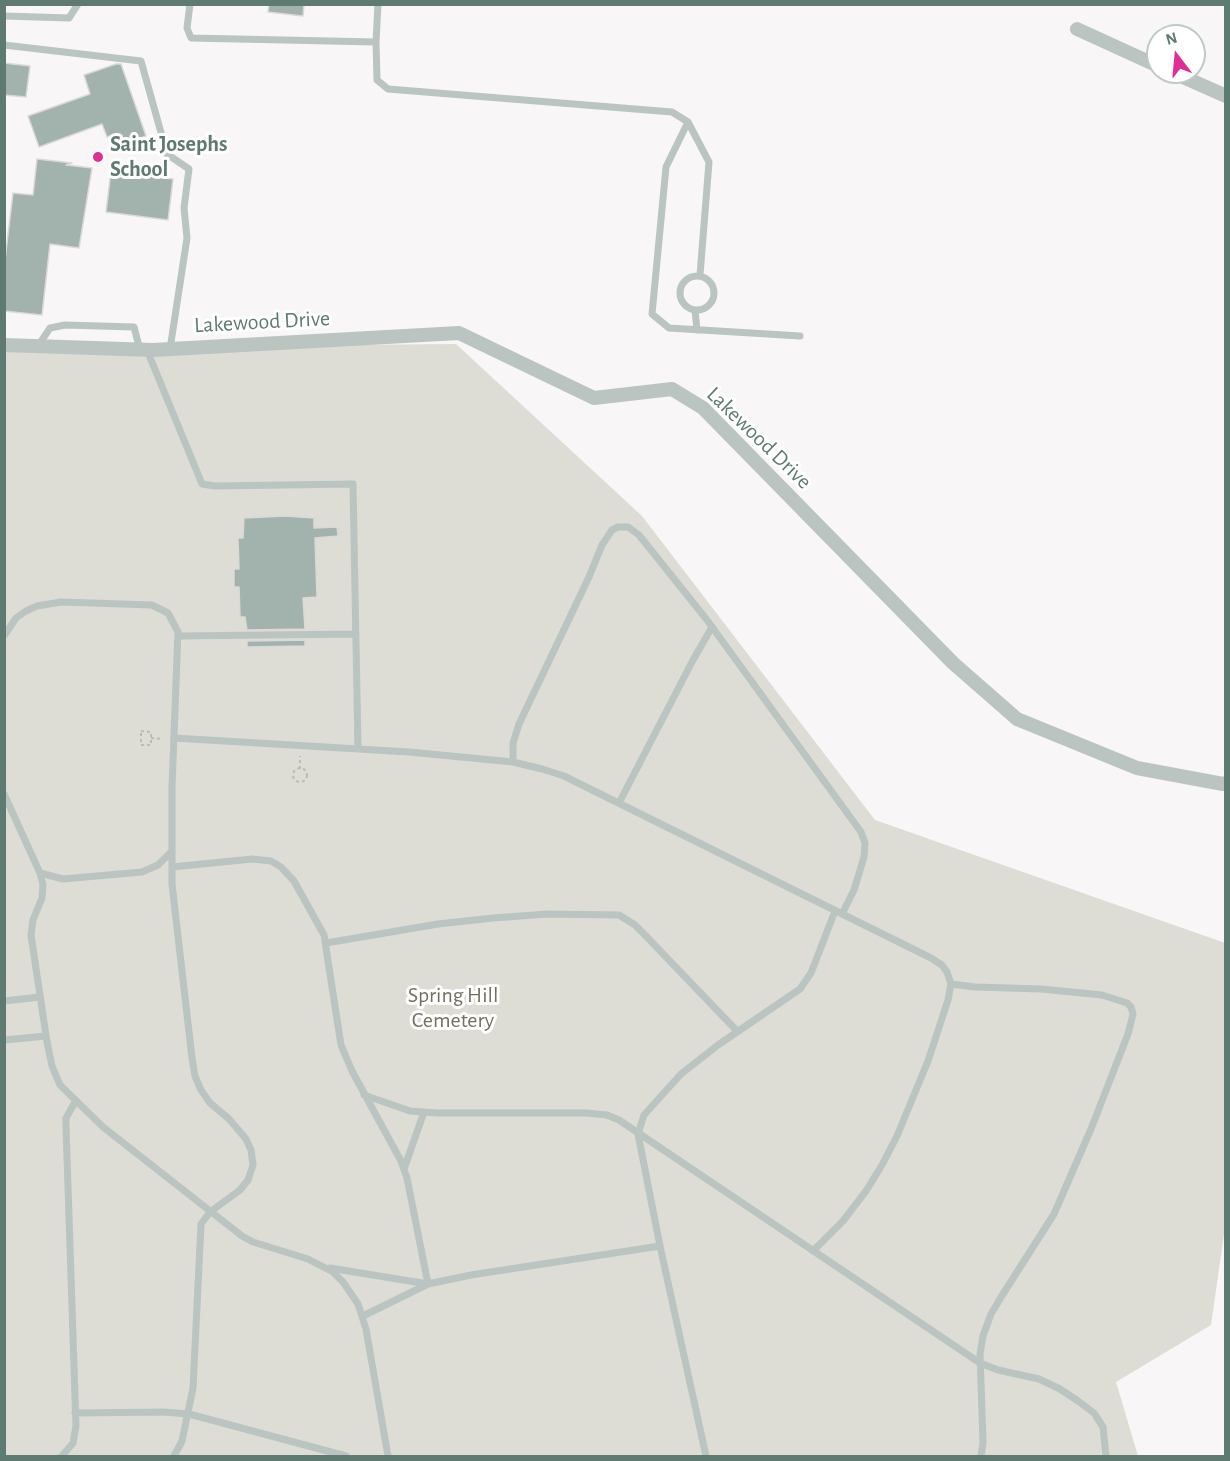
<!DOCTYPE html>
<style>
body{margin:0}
#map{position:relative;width:1230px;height:1461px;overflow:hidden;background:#f8f6f6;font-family:"Alegreya Sans",sans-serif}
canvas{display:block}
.frame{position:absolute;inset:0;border:6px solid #5f7a70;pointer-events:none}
.north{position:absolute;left:1146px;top:24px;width:60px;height:60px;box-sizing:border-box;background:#fff;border:2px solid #bfcac6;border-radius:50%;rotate:344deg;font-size:16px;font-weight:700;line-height:24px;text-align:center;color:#5f7a70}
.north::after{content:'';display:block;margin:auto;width:21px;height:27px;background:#e02e98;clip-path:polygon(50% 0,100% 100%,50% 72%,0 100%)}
</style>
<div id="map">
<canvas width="1230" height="1461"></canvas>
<div class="frame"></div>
<div class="north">N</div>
</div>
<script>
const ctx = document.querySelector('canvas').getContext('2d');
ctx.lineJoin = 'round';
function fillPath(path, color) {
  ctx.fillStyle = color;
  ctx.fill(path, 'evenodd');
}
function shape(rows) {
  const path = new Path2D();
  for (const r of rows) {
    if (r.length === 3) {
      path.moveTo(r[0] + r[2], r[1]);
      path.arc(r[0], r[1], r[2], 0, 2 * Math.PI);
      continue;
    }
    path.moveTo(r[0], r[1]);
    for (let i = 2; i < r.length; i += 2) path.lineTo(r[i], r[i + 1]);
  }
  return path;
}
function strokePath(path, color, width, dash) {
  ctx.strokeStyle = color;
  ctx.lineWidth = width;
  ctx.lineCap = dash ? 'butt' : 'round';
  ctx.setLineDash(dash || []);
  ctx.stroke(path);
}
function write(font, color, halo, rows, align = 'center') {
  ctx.font = font + ' "Alegreya Sans",sans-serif';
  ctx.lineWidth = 6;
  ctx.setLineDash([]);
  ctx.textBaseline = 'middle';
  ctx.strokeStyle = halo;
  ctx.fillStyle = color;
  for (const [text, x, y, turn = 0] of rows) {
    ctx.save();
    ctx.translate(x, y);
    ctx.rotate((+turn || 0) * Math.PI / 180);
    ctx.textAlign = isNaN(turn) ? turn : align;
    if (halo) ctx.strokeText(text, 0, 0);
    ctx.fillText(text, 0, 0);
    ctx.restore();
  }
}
fillPath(shape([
 [456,344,642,516,875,820,1225,943,1226,1220,1211,1325,1116,1382,1138,1456,5,1456,4,348]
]), '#dddcd5');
const building = shape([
 [269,4,304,4,303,16,268,12,269,4],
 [4,63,30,66,26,97,4,95,4,63],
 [116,64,121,64,146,136,114,148,115,142,113,135,107,137,102,124,39,147,28,116,90,94,84,75,116,64],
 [37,159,72,163,66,165,92,168,79,248,50,244,42,315,4,311,4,268,13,193,33,195,37,159],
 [111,171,173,179,168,220,106,212,111,171],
 [285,516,314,518,314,528,337,527,338,536,315,538,317,597,303,598,305,629,247,630,245,617,240,617,239,587,234,587,234,569,239,569,238,538,243,538,244,518,285,516],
 [305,640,305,646,247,647,247,641,305,640]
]);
fillPath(building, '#a2b2ac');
strokePath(building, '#dad9d8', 1.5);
strokePath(shape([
 [141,731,151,732,151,745,141,745,141,731],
 [151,738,163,739],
 [300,775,7],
 [300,769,300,756]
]), '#b6bdba', 2, [3, 3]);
strokePath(shape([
 [190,4,187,28,191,38,376,42,378,4],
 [4,16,69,18,78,4],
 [376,42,377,80,388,89,672,112,688,122,666,167,652,314,669,328,800,336],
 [4,45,141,61,167,154,189,169,184,208,187,238,170,349],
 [688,122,709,162,700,275],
 [697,293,17],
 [695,310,697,330],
 [38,346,50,328,65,325,134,327,140,350],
 [147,350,202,484,215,486,353,484,358,749],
 [4,636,16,618,26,611,37,606,61,602,152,605,168,613,178,632,172,787,172,884,192,1058,195,1076,201,1090,210,1103,229,1119,246,1139,251,1150,253,1165,248,1180,240,1190,210,1212,201,1224,193,1388,182,1441,174,1456],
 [178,636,356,634],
 [174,738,409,752,513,762,542,769,564,776,931,958,942,965,947,972,951,984,948,1000,928,1061,897,1136,882,1165,866,1191,843,1221,813,1251],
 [513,762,513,743,519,724,589,577,602,545,612,530,618,527,628,527,639,535,707,620,861,832,865,843,864,857,854,890,842,914],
 [4,794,40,873,43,885,42,898,33,920,31,935,47,1042,52,1066,60,1085,103,1127,242,1236,253,1242,308,1259,333,1272,343,1282,358,1304,366,1329,388,1456],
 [619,803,693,660,712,627],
 [172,867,252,859,271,861,281,867,294,881,324,935,341,1045,352,1071,401,1161,407,1178,428,1284,330,1268],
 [40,873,63,879,142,872,158,865,172,851],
 [326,943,438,924,493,918,548,914,619,915,635,925,644,934,737,1031],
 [951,984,975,987,1041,989,1102,995,1127,1003,1131,1007,1133,1014,1128,1034,1091,1129,1054,1214,1003,1294,991,1314,983,1336,980,1354,983,1443,981,1456],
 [4,1001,40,997],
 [4,1040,46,1036],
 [364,1095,410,1111,437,1113,586,1113,607,1115,619,1120,980,1363,998,1370,1039,1379,1060,1389,1078,1401,1094,1413,1103,1427,1106,1456],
 [404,1169,424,1112],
 [363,1316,428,1284,471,1275,660,1246],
 [75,1413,163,1412,189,1414,346,1456],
 [62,1456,73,1443,76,1426,66,1127,66,1118,75,1102],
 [706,1456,660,1246,638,1134,644,1115,681,1074,718,1045,800,989,811,973,835,911]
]), '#bac4c0', 7);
strokePath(shape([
 [1077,29,1158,66],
 [1172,72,1226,96],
 [4,345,153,350,459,333,594,398,672,389,703,408,953,663,1017,719,1137,768,1223,784,1226,783]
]), '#bac4c0', 14);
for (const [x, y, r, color] of [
 [98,157,6,"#e02e98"]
]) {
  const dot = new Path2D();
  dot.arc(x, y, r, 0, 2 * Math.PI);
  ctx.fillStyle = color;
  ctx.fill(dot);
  strokePath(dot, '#fff', 2);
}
write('bold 22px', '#5f7a70', '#fff', [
 ["Saint Josephs",110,144],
 ["School",110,169]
], 'left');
write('22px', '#5f7a70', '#fff', [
 ["Lakewood Drive",262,322,-3],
 ["Lakewood Drive",759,438,44]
]);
write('22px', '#73725e', '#fff', [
 ["Spring Hill",453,995],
 ["Cemetery",453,1020]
]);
</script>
